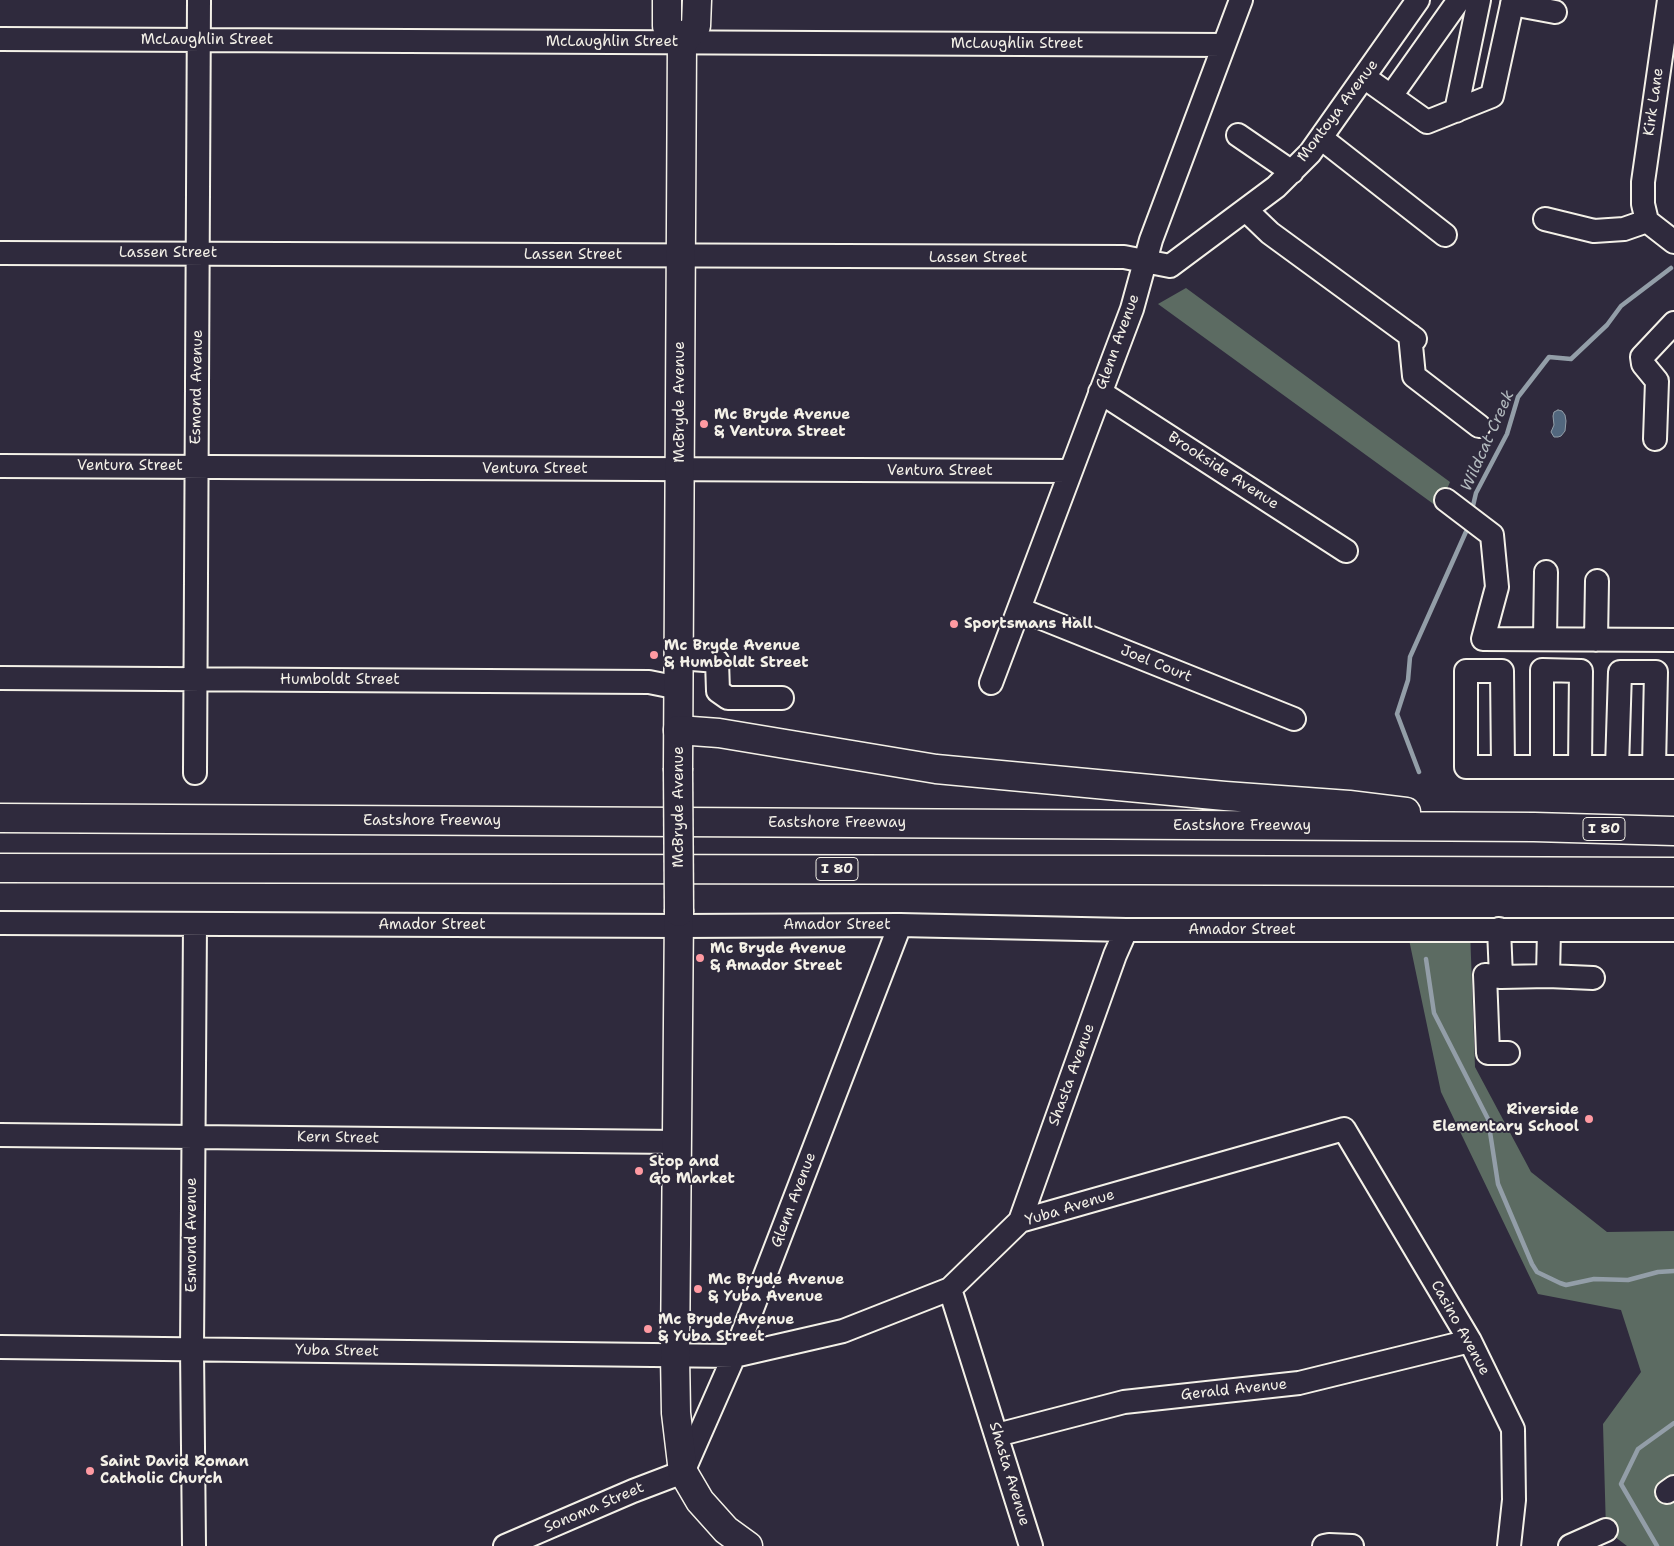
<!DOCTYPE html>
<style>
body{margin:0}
canvas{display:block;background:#2f2a3d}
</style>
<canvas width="1674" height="1546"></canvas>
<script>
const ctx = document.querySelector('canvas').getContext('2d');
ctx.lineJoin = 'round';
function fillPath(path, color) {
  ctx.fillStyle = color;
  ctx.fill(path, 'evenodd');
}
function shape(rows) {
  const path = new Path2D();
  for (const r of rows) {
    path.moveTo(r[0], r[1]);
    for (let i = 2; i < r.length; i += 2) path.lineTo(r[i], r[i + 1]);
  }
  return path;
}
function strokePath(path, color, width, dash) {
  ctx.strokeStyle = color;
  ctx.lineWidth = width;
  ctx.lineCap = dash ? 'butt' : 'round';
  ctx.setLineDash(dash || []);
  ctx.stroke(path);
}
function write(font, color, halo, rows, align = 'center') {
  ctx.font = font + ' "Shantell Sans",sans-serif';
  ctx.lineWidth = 4;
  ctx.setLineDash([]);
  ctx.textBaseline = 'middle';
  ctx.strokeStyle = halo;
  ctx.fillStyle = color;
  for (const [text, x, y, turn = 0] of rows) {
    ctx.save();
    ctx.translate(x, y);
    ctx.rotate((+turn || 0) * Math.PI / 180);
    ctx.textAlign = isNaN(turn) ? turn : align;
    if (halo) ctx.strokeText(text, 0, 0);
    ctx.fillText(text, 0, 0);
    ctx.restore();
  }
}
fillPath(shape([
 [1186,288,1450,482,1439,508,1158,304],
 [1407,930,1470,930,1475,1067,1531,1172,1607,1232,1674,1231,1674,1546,1627,1546,1606,1530,1603,1424,1641,1372,1621,1310,1538,1294,1441,1092]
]), '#5c6b62');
const water = shape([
 [1558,410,1562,411,1565,415,1566,421,1565,431,1561,436,1558,437,1554,437,1551,432,1554,425,1553,416,1554,412,1558,410]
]);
fillPath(water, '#52677e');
strokePath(water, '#939ea8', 1);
strokePath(shape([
 [1472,510,1476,493,1507,434,1518,397,1549,357,1571,359,1607,325,1621,306,1671,268],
 [1419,772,1397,714,1408,680,1410,657,1469,525],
 [1426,959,1434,1013,1488,1119,1498,1184,1532,1264,1537,1272,1560,1283,1566,1285,1594,1279,1628,1280,1658,1272,1674,1271],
 [1657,1546,1621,1484,1638,1449,1674,1423]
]), '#939ea8', 4.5);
const minor = shape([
 [1669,0,1643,182,1643,204,1647,221,1674,242],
 [1512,4,1555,12],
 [0,39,1224,45],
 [1364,77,1427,122,1492,96,1513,0],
 [1391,96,1459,0],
 [1456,111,1479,0],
 [1238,135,1292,172],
 [1321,138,1445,235],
 [1246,210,1270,233,1415,339],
 [1545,219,1594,231,1624,229,1647,221],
 [0,253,1124,257,1170,266,1276,187,1310,153,1418,0],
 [1410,335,1414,376,1479,426],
 [1100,392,1346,551],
 [1655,439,1657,381,1643,364,1642,357,1674,323],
 [0,466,1070,471],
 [1446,500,1492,535,1497,587,1483,639,1674,640],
 [1019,609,1294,719],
 [1545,639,1546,572],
 [1596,640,1597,581],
 [679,658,717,661,718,691,728,698,782,698],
 [0,678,649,682,679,688],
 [991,683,1132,309,1151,240,1241,0],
 [1503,767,1502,671,1466,671,1466,767,1674,767],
 [1542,767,1542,670,1581,671,1580,767],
 [1617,767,1620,672,1656,672,1654,767],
 [195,773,199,0],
 [0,923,679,926,900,925,1126,930,1674,930],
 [1499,929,1501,977,1548,976,1549,930],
 [1548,976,1593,978],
 [1501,977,1485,975,1488,1053,1508,1053],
 [0,1135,677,1142],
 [1020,1221,1115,955,1126,930],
 [950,1289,1031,1546],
 [0,1347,734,1356,843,1331,950,1289,1020,1221,1344,1129,1470,1341,1513,1429,1514,1500,1509,1546],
 [997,1435,1124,1402,1299,1383,1470,1341],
 [1667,1492,1674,1487],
 [194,1546,192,1349,195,924],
 [505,1546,633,1491,683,1472,734,1356,900,925],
 [1324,1546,1329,1545,1352,1546],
 [1570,1546,1606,1530]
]);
const major = shape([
 [667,0,667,26,682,42],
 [678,768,682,42,696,26,697,0],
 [679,912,675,1355,676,1413,683,1472,700,1501,726,1530,748,1546]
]);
const highway = shape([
 [678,730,719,733,936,769,1225,796,1349,805,1406,812],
 [0,818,1534,827,1674,831],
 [0,868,1139,870,1674,872]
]);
strokePath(minor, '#f4f1e8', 26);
strokePath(major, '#f4f1e8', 31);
strokePath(highway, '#f4f1e8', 31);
strokePath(minor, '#2f2a3d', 22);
strokePath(major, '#2f2a3d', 28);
strokePath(highway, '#2f2a3d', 28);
const majorBridge = shape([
 [678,768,679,912]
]);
strokePath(majorBridge, '#f4f1e8', 31, []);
strokePath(majorBridge, '#2f2a3d', 28);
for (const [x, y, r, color] of [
 [704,424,5,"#ff9aa2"],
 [954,624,5,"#ff9aa2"],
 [654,655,5,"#ff9aa2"],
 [700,958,5,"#ff9aa2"],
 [1589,1119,5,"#ff9aa2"],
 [639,1171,5,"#ff9aa2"],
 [698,1289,5,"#ff9aa2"],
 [648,1329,5,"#ff9aa2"],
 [90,1471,5,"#ff9aa2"]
]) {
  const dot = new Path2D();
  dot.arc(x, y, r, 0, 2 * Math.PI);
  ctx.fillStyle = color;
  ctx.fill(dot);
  strokePath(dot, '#2f2a3d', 2);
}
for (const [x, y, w] of [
 [1604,829,42],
 [837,869,42]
]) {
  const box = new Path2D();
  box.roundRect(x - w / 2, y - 11.5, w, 23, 4);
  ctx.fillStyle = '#2f2a3d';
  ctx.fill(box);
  strokePath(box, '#f4f1e8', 1);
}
write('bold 14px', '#f4f1e8', null, [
 ["I 80",1604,829],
 ["I 80",837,869]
]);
write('15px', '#f4f1e8', '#2f2a3d', [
 ["McLaughlin Street",207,40],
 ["McLaughlin Street",612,42],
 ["McLaughlin Street",1017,44],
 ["Kirk Lane",1654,102,-82],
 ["Montoya Avenue",1338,111,-53],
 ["Lassen Street",168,253],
 ["Lassen Street",573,255],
 ["Lassen Street",978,258],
 ["Glenn Avenue",1118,342,-70],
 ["Esmond Avenue",197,387,-89],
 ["McBryde Avenue",680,402,-90],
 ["Ventura Street",130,466],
 ["Ventura Street",535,469],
 ["Ventura Street",940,471],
 ["Brookside Avenue",1223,471,33],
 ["Joel Court",1156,664,22],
 ["Humboldt Street",340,680],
 ["McBryde Avenue",679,807,-90],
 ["Eastshore Freeway",432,821],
 ["Eastshore Freeway",837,823],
 ["Eastshore Freeway",1242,826],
 ["Amador Street",432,925],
 ["Amador Street",837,925],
 ["Amador Street",1242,930],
 ["Shasta Avenue",1072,1075,-70],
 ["Kern Street",338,1138,1],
 ["Glenn Avenue",794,1200,-69],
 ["Yuba Avenue",1070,1208,-17],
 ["Esmond Avenue",192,1235,-90],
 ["Casino Avenue",1460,1328,61],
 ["Yuba Street",337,1351,1],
 ["Gerald Avenue",1234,1390,-6],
 ["Shasta Avenue",1009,1474,73],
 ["Sonoma Street",594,1508,-23]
]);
write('bold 15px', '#f4f1e8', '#2f2a3d', [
 ["Mc Bryde Avenue",714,415],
 ["& Ventura Street",714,432],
 ["Sportsmans Hall",964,624],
 ["Mc Bryde Avenue",664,646],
 ["& Humboldt Street",664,663],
 ["Mc Bryde Avenue",710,949],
 ["& Amador Street",710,966],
 ["Riverside",1579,1110,"right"],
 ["Elementary School",1579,1127,"right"],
 ["Stop and",649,1162],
 ["Go Market",649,1179],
 ["Mc Bryde Avenue",708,1280],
 ["& Yuba Avenue",708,1297],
 ["Mc Bryde Avenue",658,1320],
 ["& Yuba Street",658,1337],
 ["Saint David Roman",100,1462],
 ["Catholic Church",100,1479]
], 'left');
write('italic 16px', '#b3babe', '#2f2a3d', [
 ["Wildcat Creek",1488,441,-66]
]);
</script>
